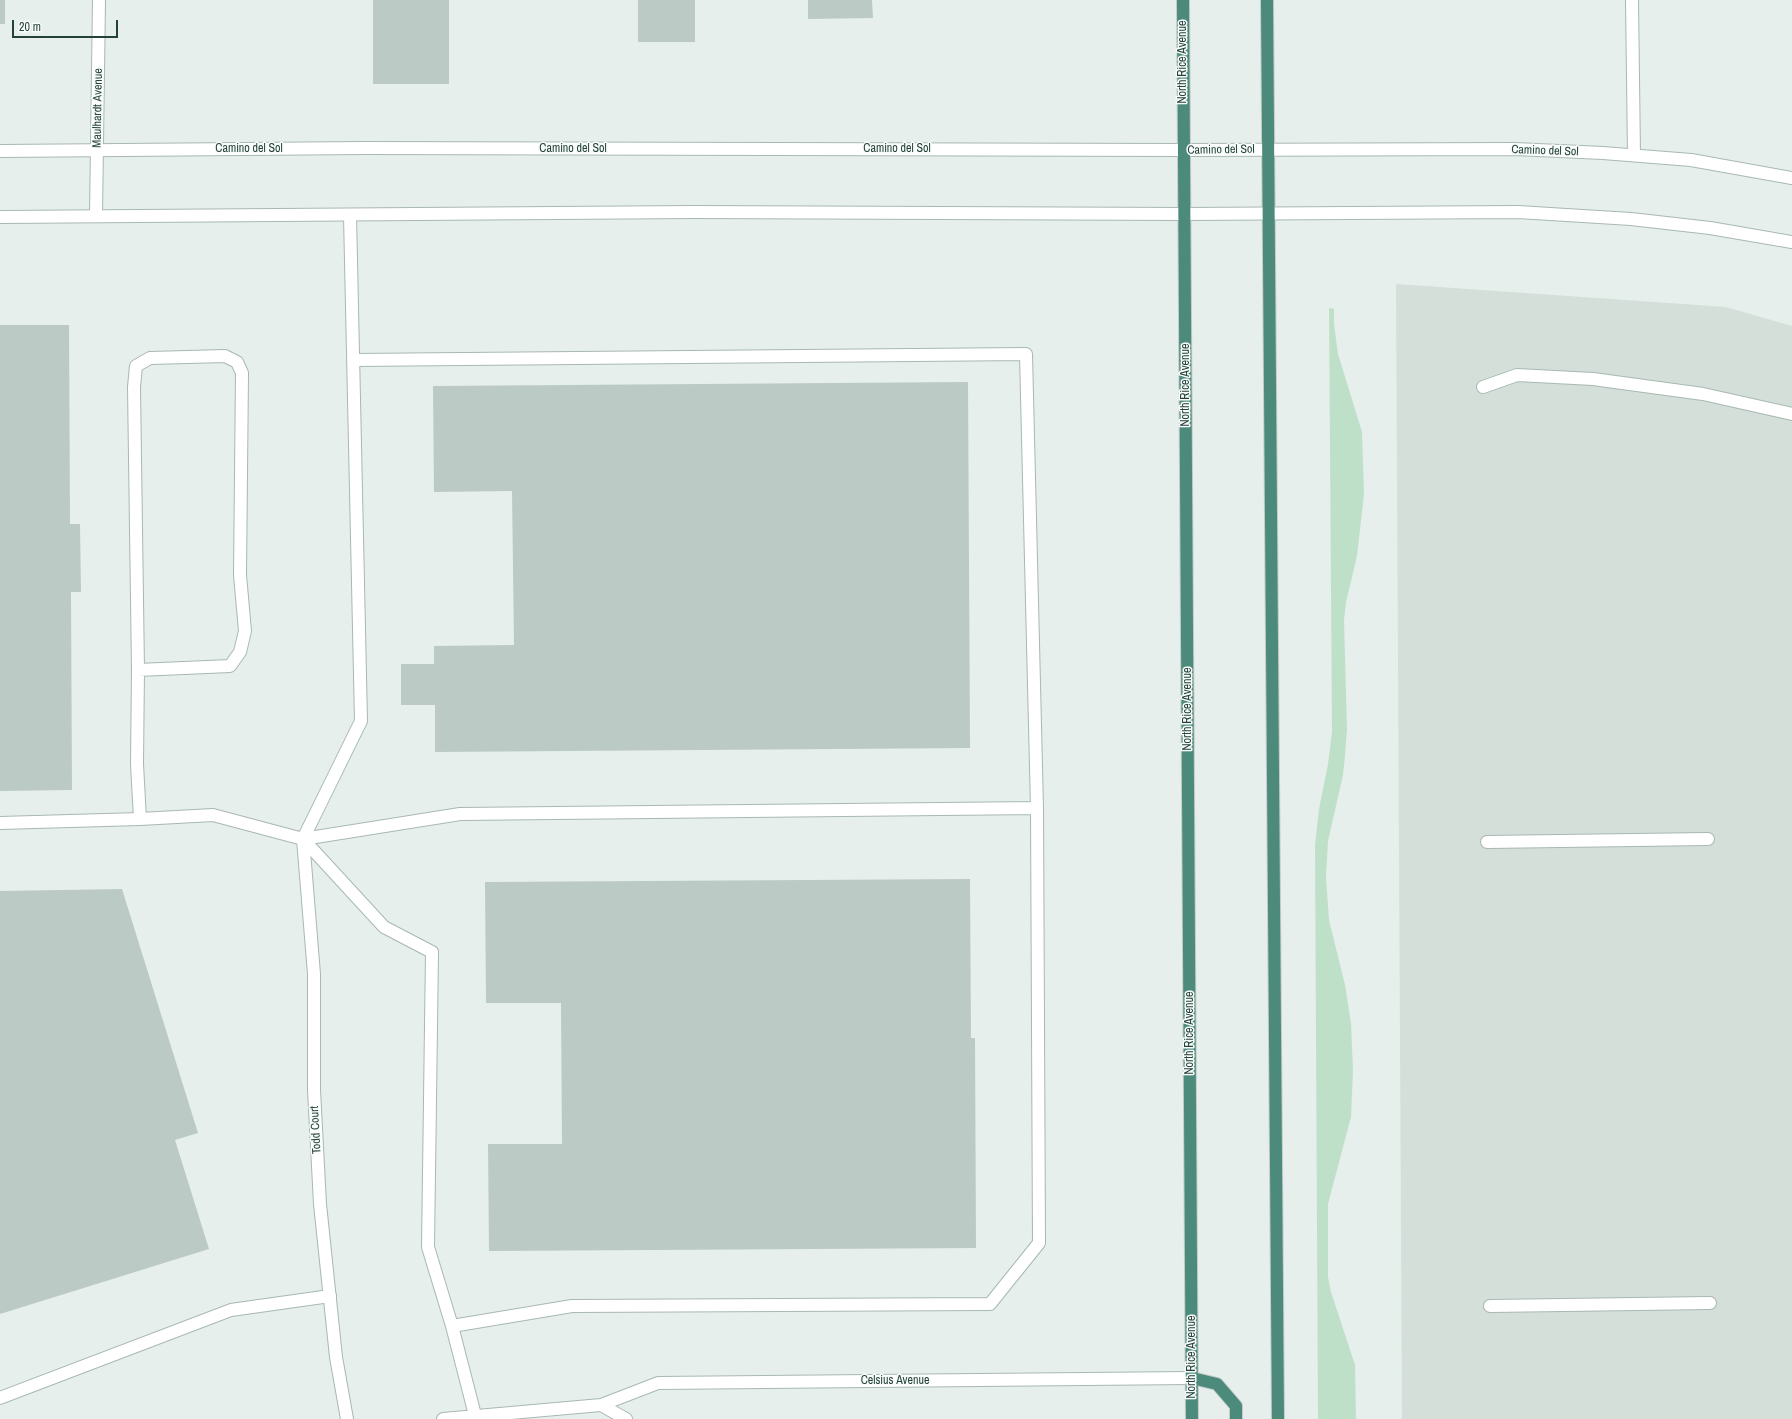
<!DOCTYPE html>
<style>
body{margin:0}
#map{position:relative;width:1792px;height:1419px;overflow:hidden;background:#e6efeb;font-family:"Archivo Narrow",sans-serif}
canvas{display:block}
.scale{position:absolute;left:12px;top:20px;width:106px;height:18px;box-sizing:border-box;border:2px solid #24423a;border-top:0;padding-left:5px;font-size:12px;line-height:14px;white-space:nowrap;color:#24423a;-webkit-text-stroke:3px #f7fbf9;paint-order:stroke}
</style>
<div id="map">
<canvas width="1792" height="1419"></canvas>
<div class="scale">20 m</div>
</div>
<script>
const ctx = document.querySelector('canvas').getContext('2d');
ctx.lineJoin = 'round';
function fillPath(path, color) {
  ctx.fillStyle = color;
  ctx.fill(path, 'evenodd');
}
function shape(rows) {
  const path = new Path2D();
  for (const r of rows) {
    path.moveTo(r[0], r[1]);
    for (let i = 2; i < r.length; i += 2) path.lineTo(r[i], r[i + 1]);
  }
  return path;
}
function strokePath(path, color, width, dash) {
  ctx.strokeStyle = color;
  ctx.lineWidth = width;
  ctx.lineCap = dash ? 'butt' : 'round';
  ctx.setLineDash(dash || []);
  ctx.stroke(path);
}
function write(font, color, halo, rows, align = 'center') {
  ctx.font = font + ' "Archivo Narrow",sans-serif';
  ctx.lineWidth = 3;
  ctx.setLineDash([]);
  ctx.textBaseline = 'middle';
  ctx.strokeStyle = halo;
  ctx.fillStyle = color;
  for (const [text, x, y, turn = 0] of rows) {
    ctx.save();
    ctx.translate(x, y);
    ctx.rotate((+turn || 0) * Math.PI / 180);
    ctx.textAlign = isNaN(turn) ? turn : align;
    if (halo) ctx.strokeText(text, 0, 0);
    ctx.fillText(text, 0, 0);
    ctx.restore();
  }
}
fillPath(shape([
 [1396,284,1726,307,1792,326,1792,1419,1402,1419]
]), '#d4dfda');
fillPath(shape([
 [1329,308,1334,309,1334,324,1338,354,1362,432,1364,494,1357,556,1346,602,1344,620,1347,729,1345,755,1343,775,1328,841,1326,877,1329,920,1345,985,1351,1023,1353,1071,1351,1117,1328,1204,1328,1277,1331,1292,1355,1365,1356,1419,1318,1419,1315,845,1319,809,1328,764,1332,732]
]), '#bfe0c8');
fillPath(shape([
 [0,0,5,0,5,24,0,24],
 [373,0,449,0,449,84,373,84],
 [638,0,695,0,695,42,638,42],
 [808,0,872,0,873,18,808,19],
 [0,325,69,325,70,524,80,524,81,592,71,592,72,790,0,791],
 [968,382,970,748,435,752,435,705,401,705,401,664,434,664,434,646,514,645,512,491,434,492,433,386],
 [970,879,971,1038,975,1038,976,1248,489,1251,488,1144,562,1144,561,1003,486,1003,485,882],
 [122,889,198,1133,175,1140,209,1249,0,1314,0,891]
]), '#bbcac4');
const service = shape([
 [1632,0,1634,155],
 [353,360,1026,354,1037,808],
 [1483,387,1517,375,1593,379,1703,394,1792,414],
 [140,819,213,815,303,839,460,814,1037,808,1039,1243,990,1304,572,1306,452,1326],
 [0,823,140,819,137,764,138,670,134,387,136,366,150,358,225,356,237,362,242,373,240,575,245,631,240,652,230,666,138,670],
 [303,839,384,927,432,952,428,1247,452,1326,475,1415],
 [303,839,361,721,350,215],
 [1487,842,1708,839],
 [1490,1306,1710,1303],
 [0,1398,231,1310,330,1296]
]);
const minor = shape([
 [96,216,99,0],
 [303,839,314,974,314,1090,320,1204,336,1357,347,1419],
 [601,1405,626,1419],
 [443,1419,601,1405,658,1383,1192,1378]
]);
const tertiary = shape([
 [0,151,364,148,1183,150,1515,149,1603,153,1691,160,1792,178],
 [0,217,694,212,1185,214,1518,212,1631,219,1710,228,1792,242]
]);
const trunk = shape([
 [1183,0,1192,1419],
 [1267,0,1278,1419],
 [1192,1378,1217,1384,1236,1406,1236,1419]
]);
strokePath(service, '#a8b8b2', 14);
strokePath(minor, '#a8b8b2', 14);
strokePath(tertiary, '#a8b8b2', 14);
strokePath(trunk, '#c2cac8', 14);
strokePath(service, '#fff', 12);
strokePath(minor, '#fff', 12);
strokePath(tertiary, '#fff', 12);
strokePath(trunk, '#4c8a7c', 12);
write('12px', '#24423a', '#f7fbf9', [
 ["North Rice Avenue",1183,62,-90],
 ["Maulhardt Avenue",98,108,-89],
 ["Camino del Sol",249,149],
 ["Camino del Sol",573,149],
 ["Camino del Sol",897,149],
 ["Camino del Sol",1221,150,-1],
 ["Camino del Sol",1545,151,2],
 ["North Rice Avenue",1186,385,-90],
 ["North Rice Avenue",1188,709,-90],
 ["North Rice Avenue",1190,1033,-90],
 ["Todd Court",316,1130,-93],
 ["North Rice Avenue",1192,1357,-90],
 ["Celsius Avenue",895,1381]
]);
</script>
